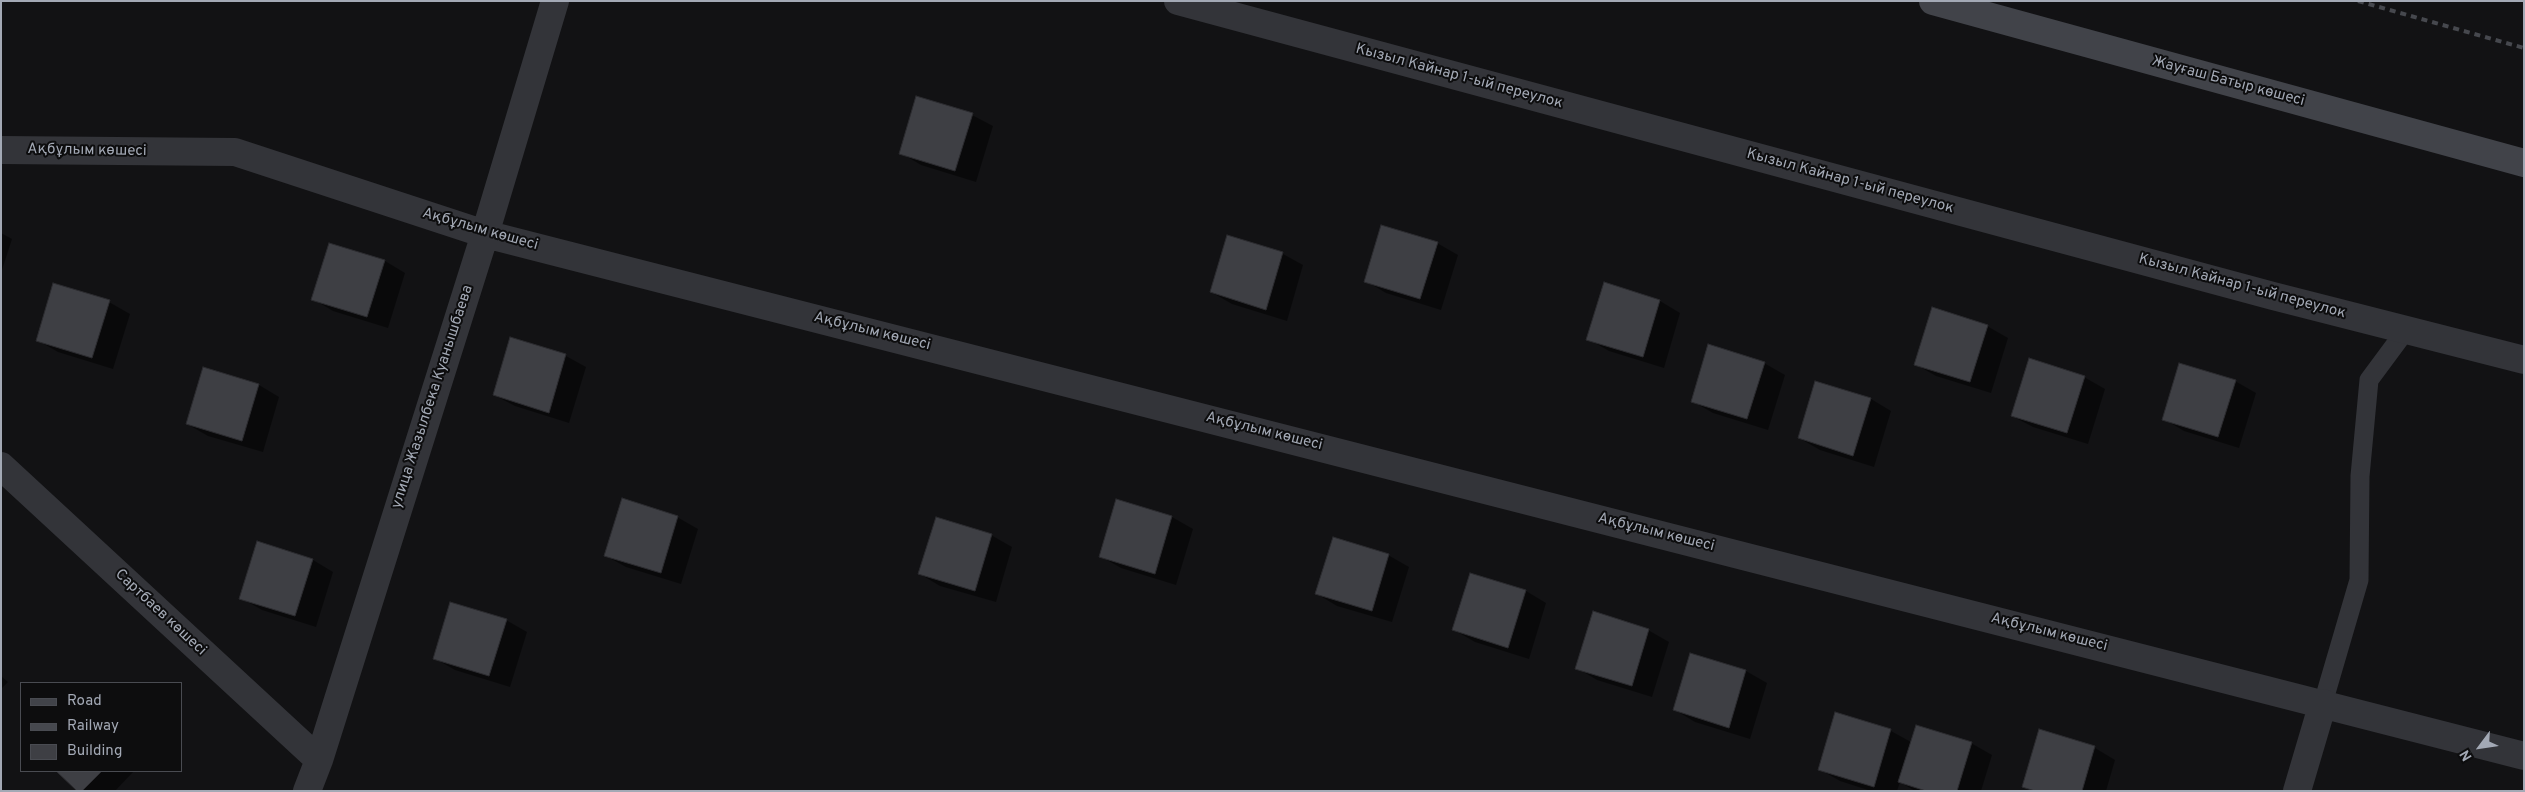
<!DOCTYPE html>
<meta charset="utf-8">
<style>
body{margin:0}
#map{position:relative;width:2525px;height:792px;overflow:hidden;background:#121214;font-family:Overpass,sans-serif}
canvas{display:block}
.frame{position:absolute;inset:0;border:2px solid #a3a9b5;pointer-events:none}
.legend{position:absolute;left:20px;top:682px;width:162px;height:90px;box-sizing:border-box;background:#0d0d0e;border:1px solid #494b51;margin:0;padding:6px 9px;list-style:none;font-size:15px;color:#a3a9b5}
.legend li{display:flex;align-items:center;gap:10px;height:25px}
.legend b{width:25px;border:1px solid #494b51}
.north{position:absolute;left:2455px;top:722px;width:50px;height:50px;-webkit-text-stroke:4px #0d0d0e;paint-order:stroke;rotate:239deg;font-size:14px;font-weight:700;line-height:20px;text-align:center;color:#a3a9b5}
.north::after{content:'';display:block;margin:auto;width:18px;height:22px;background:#a3a9b5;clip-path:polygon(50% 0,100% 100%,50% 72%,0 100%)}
</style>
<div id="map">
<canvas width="2525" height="792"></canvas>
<div class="frame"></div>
<ul class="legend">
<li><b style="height:6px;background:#414349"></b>Road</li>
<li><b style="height:6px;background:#46484e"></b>Railway</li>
<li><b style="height:14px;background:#3e3f44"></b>Building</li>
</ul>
<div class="north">N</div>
</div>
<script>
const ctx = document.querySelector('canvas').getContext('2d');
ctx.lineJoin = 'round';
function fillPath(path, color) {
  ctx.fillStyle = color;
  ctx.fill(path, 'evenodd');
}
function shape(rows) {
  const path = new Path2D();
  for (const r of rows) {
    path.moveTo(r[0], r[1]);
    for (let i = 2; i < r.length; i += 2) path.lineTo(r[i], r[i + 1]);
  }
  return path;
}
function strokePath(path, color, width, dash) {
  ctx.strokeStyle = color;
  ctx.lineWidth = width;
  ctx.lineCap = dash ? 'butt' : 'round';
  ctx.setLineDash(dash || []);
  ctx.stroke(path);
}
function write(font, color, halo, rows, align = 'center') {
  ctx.font = font + ' Overpass,sans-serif';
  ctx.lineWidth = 4;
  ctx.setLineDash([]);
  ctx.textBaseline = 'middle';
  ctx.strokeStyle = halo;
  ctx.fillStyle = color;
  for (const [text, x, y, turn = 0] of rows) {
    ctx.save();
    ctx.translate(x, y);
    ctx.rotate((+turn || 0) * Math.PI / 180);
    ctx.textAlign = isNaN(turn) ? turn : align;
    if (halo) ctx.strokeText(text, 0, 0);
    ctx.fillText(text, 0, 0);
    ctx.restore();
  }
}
fillPath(shape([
 [972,115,993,126,976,182,921,165,901,153],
 [1,233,12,239,1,273],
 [1228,237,1283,254,1303,265,1287,321,1232,304,1211,292],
 [1437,243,1458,255,1441,310,1386,293,1366,281],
 [385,261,405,273,388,328,333,311,313,299],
 [1660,301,1680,313,1664,368,1609,351,1588,339],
 [109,302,130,314,113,369,58,352,37,340],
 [1987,326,2008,338,1991,393,1936,376,1915,364],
 [510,339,566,356,586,367,569,423,515,406,494,395],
 [1764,363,1785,375,1768,430,1713,413,1692,401],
 [204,368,259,385,279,397,263,452,208,436,187,424],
 [2084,377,2105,389,2088,444,2033,427,2012,416],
 [2235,381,2256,393,2239,448,2184,431,2164,419],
 [1816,382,1871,399,1891,411,1874,467,1820,450,1799,438],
 [1117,501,1172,517,1193,529,1176,585,1121,568,1100,556],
 [677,517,698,529,681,584,626,567,606,556],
 [991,535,1012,547,996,602,940,586,920,574],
 [1388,555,1409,567,1392,622,1337,606,1317,594],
 [313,560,333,572,316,627,262,610,241,598],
 [1470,575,1526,591,1546,603,1529,659,1475,642,1454,630],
 [506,620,527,632,510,687,455,670,434,658],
 [1648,630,1669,642,1652,697,1597,680,1577,668],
 [1691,654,1746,671,1767,683,1750,739,1695,722,1675,710],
 [1,676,8,682,1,689],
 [1836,714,1891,731,1911,742,1971,743,1992,755,1981,791,1915,791,1900,782,1897,791,1871,791,1840,781,1819,769],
 [2040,731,2095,748,2115,760,2106,791,2032,791,2024,786],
 [58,771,134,771,115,791,78,791]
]), '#0007');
const building = shape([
 [916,96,973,113,955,171,899,154,916,96],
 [1381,225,1438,242,1420,299,1364,282,1381,225],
 [1227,235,1283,252,1266,310,1210,292,1227,235],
 [329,243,385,260,367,317,311,300,329,243],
 [1604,282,1660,300,1643,357,1586,340,1604,282],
 [53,283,110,300,92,358,36,341,53,283],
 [1932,307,1988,325,1970,382,1914,365,1932,307],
 [510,337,566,354,549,413,493,395,510,337],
 [1708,344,1765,362,1747,419,1691,402,1708,344],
 [2029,358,2085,376,2067,433,2011,416,2029,358],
 [2179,363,2236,380,2218,437,2162,420,2179,363],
 [203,367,259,384,242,441,186,424,203,367],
 [1815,381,1871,398,1853,456,1798,438,1815,381],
 [622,498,678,516,661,573,604,556,622,498],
 [1116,499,1172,516,1155,574,1099,557,1116,499],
 [936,517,992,534,975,591,918,574,936,517],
 [1333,537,1389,554,1372,611,1315,594,1333,537],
 [257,541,313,559,295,616,239,599,257,541],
 [1470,573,1526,590,1508,648,1452,630,1470,573],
 [450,602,507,619,489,676,433,659,450,602],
 [1593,611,1649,629,1632,686,1575,669,1593,611],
 [1690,653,1746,670,1729,728,1673,710,1690,653],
 [1835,712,1891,729,1874,787,1818,770,1835,712],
 [1916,725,1972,742,1957,791,1926,791,1898,782,1916,725],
 [2039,729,2095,746,2082,791,2035,791,2022,787,2039,729],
 [56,771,102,771,82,791,77,791,56,771]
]);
fillPath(building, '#3e3f44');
strokePath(building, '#2c2c30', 1);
strokePath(shape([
 [2323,703,2359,580,2360,476,2369,380,2406,330]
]), '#333439', 19);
strokePath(shape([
 [1178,1,2273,296,2524,360],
 [1,150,235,152,485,234,2524,756],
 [1,466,319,760],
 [307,791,319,760,485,234,555,1],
 [2297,791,2323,703]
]), '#333439', 28);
strokePath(shape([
 [1933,1,2524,163]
]), '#414349', 28);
strokePath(shape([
 [2358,1,2524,48]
]), '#46484e', 4, [6, 5]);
write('15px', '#a3a9b5', '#0d0d0e', [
 ["Кызыл Кайнар 1-ый переулок",1459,77,15],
 ["Жауғаш Батыр көшесі",2228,82,15],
 ["Ақбұлым көшесі",87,151,1],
 ["Кызыл Кайнар 1-ый переулок",1850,182,15],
 ["Ақбұлым көшесі",480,230,16],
 ["Кызыл Кайнар 1-ый переулок",2242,287,15],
 ["Ақбұлым көшесі",872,332,14],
 ["улица Жазылбека Куанышбаева",433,397,-72],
 ["Ақбұлым көшесі",1264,432,14],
 ["Ақбұлым көшесі",1656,533,14],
 ["Сартбаев көшесі",160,613,43],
 ["Ақбұлым көшесі",2049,633,14]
]);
</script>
